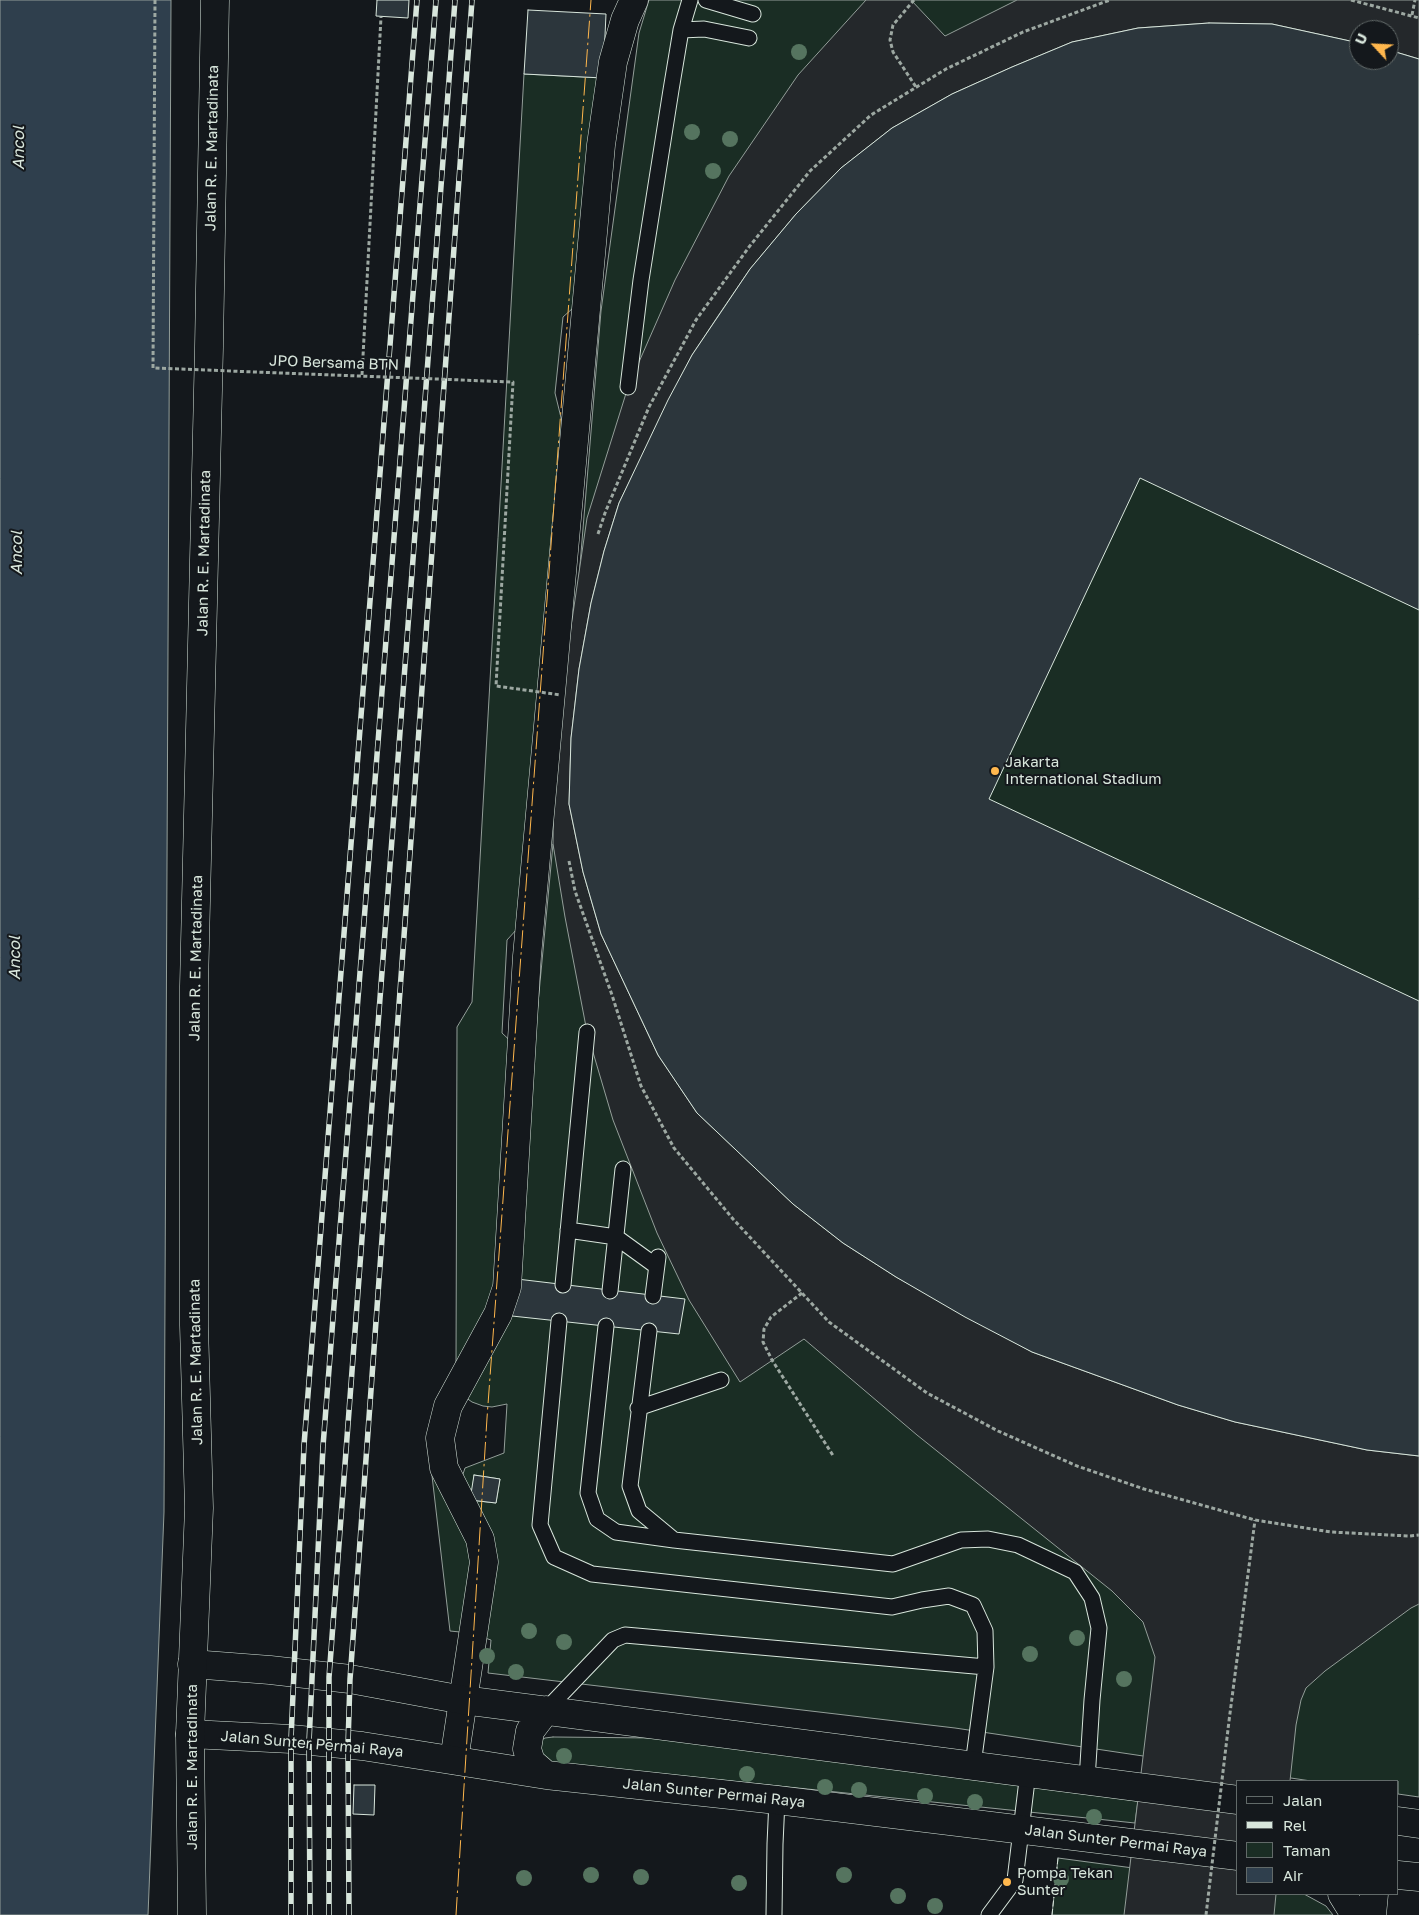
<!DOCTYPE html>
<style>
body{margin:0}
#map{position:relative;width:1419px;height:1915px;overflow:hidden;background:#14181c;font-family:"Golos Text",sans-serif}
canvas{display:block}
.legend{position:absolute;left:1236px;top:1780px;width:162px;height:115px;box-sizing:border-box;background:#14181c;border:1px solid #626a69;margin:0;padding:6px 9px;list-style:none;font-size:15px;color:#d8e6dc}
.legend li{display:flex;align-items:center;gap:10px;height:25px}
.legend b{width:25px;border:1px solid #626a69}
.north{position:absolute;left:1349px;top:20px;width:50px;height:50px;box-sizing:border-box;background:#14181c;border:1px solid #626a69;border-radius:50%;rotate:295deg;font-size:14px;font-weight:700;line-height:20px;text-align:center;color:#d8e6dc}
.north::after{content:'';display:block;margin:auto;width:18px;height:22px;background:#ffb74d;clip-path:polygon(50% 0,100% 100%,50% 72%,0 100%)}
</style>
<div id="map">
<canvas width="1419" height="1915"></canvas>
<ul class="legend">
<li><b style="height:6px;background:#14181c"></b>Jalan</li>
<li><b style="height:6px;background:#d8e6dc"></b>Rel</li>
<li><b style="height:14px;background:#1a2d24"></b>Taman</li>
<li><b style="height:14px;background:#2f3f4d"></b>Air</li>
</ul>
<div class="north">U</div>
</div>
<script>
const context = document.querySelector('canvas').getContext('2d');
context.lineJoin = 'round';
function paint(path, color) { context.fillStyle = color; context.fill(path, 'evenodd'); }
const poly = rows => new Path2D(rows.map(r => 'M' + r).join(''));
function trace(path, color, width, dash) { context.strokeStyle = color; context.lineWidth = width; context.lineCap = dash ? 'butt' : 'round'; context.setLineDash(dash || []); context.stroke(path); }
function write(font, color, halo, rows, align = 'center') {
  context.font = font + ' "Golos Text",sans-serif'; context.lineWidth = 4; context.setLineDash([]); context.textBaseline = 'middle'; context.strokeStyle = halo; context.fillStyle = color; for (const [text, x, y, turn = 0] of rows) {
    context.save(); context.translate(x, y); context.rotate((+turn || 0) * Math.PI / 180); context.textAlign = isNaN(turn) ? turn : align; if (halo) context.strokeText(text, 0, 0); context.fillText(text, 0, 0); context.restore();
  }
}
const green = poly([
 [649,0,1419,0,1419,1797,1398,1794,1398,1781,1311,1781,955,1728,488,1673,491,1640,482,1637,470,1500,496,1503,500,1479,474,1475,472,1494,462,1477,465,1468,504,1453,507,1404,492,1407,483,1406,472,1402,465,1397,510,1302,553,844,556,855,601,311,639,33,649,0],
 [1359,30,1389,30,1389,60,1359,60,1359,30],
 [524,74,603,78,573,308,563,317,555,393,564,430,527,918,507,940,502,1033,517,1047,503,1283,456,1366,457,1027,472,1002,524,74],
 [431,1467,476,1542,470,1633,450,1631,431,1467],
 [553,1737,654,1738,1138,1801,1135,1823,547,1762,539,1759,538,1742,545,1738,553,1737],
 [1058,1858,1238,1882,1238,1894,1304,1894,1326,1906,1333,1915,1052,1915,1058,1858]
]);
const parking = poly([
 [866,0,911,0,945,36,1017,0,1419,0,1419,59,1389,50,1389,30,1359,30,1359,43,1272,24,1209,23,1138,28,1072,42,1012,67,952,94,892,128,841,168,796,214,750,269,720,313,692,355,619,503,604,551,591,603,579,669,571,738,569,804,583,872,601,934,658,1055,697,1113,793,1204,843,1243,896,1277,1032,1352,1178,1405,1235,1422,1367,1450,1419,1456,1419,1604,1411,1608,1325,1671,1306,1688,1301,1700,1296,1725,1290,1781,1238,1781,1238,1894,1276,1894,1274,1915,1124,1915,1155,1657,1143,1622,1112,1591,917,1435,804,1339,740,1382,689,1300,657,1233,613,1120,587,1032,565,917,553,844,554,763,561,695,587,518,628,387,675,280,729,176,798,75,866,0]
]);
const water = poly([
 [0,0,171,0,164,1512,148,1915,0,1915,0,0]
]);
const building = poly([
 [377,0,409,0,408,18,376,16,377,0],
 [528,10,606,14,603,78,524,74,528,10],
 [1209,23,1272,24,1341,39,1359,43,1359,60,1389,60,1389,50,1419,59,1419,610,1140,478,989,799,1419,1001,1419,1456,1367,1450,1235,1422,1178,1405,1032,1352,965,1317,896,1277,843,1243,793,1204,697,1113,658,1055,601,934,583,872,569,804,571,738,579,669,591,603,604,551,619,503,668,400,692,355,750,269,796,214,841,168,892,128,952,94,1012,67,1072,42,1138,28,1209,23],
 [517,1279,685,1299,679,1334,512,1316,517,1279],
 [474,1475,500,1479,496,1503,470,1500,474,1475],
 [354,1785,375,1785,374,1815,353,1814,354,1785]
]);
const path = poly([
 [914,0,893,25,890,40,893,52,916,87],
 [1351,0,1419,18],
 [1412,15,1415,0],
 [362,375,381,17],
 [598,534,605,513,649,407,696,320,749,247,810,171,871,115,946,69,1023,32,1110,0],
 [569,861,575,891,612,995,641,1086,674,1148,733,1219,829,1322,927,1393,998,1431,1077,1466,1144,1489,1255,1520,1331,1532,1409,1536,1419,1535],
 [802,1293,771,1317,764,1329,763,1342,772,1360,834,1457],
 [1229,1721,1255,1520]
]);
const service = poly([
 [706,0,753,14],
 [681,30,704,29,749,38],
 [628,387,641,280,671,90,681,30,690,0],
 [568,1230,616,1237,656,1266],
 [563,1285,587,1032],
 [610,1291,623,1169],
 [653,1296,658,1257],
 [559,1321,540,1525,554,1557,592,1574,892,1607,922,1600,949,1596,973,1605,985,1631,986,1667,973,1765],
 [606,1326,588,1493,597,1519,616,1532,674,1540,893,1564,961,1540,988,1539,1018,1545,1075,1572,1092,1598,1099,1628,1092,1700,1087,1780],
 [649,1331,630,1486,639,1511,674,1540],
 [638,1408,721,1380],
 [546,1710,613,1640,625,1635,986,1667],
 [774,1915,775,1844,777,1800],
 [989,1915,1015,1880,1028,1772]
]);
const minor = poly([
 [454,1760,484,1562,480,1539,444,1468,440,1438,448,1406,498,1314,507,1287,527,956,601,145,613,62,625,20,634,0]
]);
const secondary = poly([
 [192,1664,270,1670,350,1679,463,1700,1238,1800],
 [546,1710,530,1731,527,1749,531,1762,546,1775],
 [190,1734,291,1739,362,1746,546,1775,777,1800,1238,1856],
 [1398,1821,1419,1824],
 [1398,1875,1419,1877],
 [1342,1894,1355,1915],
 [1372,1915,1374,1894]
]);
const trunk = poly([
 [192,1915,190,1734,199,1508,194,1325,194,986,209,347,215,0]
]);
const rail = poly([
 [291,1915,291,1739,304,1445,417,0],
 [310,1915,309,1742,323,1446,436,0],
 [329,1915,329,1677,455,0],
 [349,1915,348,1745,350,1679,472,0]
]);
const pathBridge = poly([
 [155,0,153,368,513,382,496,686,561,695],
 [1206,1915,1229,1721]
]);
const fence = poly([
 [1052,1915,1058,1858]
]);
const power = poly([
 [456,1915,487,1418,591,0]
]);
const trees = [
 [799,52],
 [692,132],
 [730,139],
 [713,171],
 [529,1631],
 [1077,1638],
 [564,1642],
 [1030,1654],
 [487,1656],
 [516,1672],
 [1124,1679],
 [564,1756],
 [747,1774],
 [825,1787],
 [859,1790],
 [925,1796],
 [975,1802],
 [1094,1817],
 [591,1875],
 [844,1875],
 [641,1877],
 [524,1878],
 [1061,1879],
 [739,1883],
 [898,1896],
 [935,1906]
];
const markers = [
 [995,771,5,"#ffb74d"],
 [1007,1882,5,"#ffb74d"]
];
const streetNames = [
 ["Jalan R. E. Martadinata",212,148,-89],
 ["JPO Bersama BTN",334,363,2],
 ["Jalan R. E. Martadinata",204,553,-89],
 ["Jalan R. E. Martadinata",196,958,-89],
 ["Jalan R. E. Martadinata",196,1362,-91],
 ["Jalan Sunter Permai Raya",312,1744,5],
 ["Jalan R. E. Martadinata",192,1767,-90],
 ["Jalan Sunter Permai Raya",714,1793,6],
 ["Jalan Sunter Permai Raya",1116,1841,7]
];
const poiNames = [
 ["Jakarta",1005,762],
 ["International Stadium",1005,779],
 ["Pompa Tekan",1017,1873],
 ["Sunter",1017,1890]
];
const waterNames = [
 ["Ancol",19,148,-90],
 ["Ancol",17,553,-90],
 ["Ancol",15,958,-90]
];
paint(green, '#1a2d24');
trace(green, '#939e99', 1);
paint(parking, '#24282b');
trace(parking, '#939e99', 1);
paint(water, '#2f3f4d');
trace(water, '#939e99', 1);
paint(building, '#2c363c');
trace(building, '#d8e6dc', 1);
trace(service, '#d8e6dc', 17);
trace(minor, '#d8e6dc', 29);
trace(secondary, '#d8e6dc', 29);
trace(trunk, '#d8e6dc', 29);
trace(path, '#9da8a2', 3, [4, 2.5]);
trace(service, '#14181c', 15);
trace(minor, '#14181c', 28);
trace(secondary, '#14181c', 28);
trace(trunk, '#14181c', 28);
trace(rail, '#d8e6dc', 5.5);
trace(rail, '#14181c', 4, [11]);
trace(pathBridge, '#9da8a2', 3, [4, 2.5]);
trace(fence, '#d8e6dc', 1, [6, 2.5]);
trace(power, '#ffb74d', 1, [18, 4, 2.5, 4]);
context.fillStyle = '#55745f';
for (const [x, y] of trees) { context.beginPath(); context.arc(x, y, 8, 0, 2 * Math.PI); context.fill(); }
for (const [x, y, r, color] of markers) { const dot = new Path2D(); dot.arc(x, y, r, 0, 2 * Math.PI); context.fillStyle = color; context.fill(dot); trace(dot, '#14181c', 2); }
write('15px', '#d8e6dc', '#14181c', streetNames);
write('15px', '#d8e6dc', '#14181c', poiNames, 'left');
write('italic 16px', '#d8e6dc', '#14181c', waterNames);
</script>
